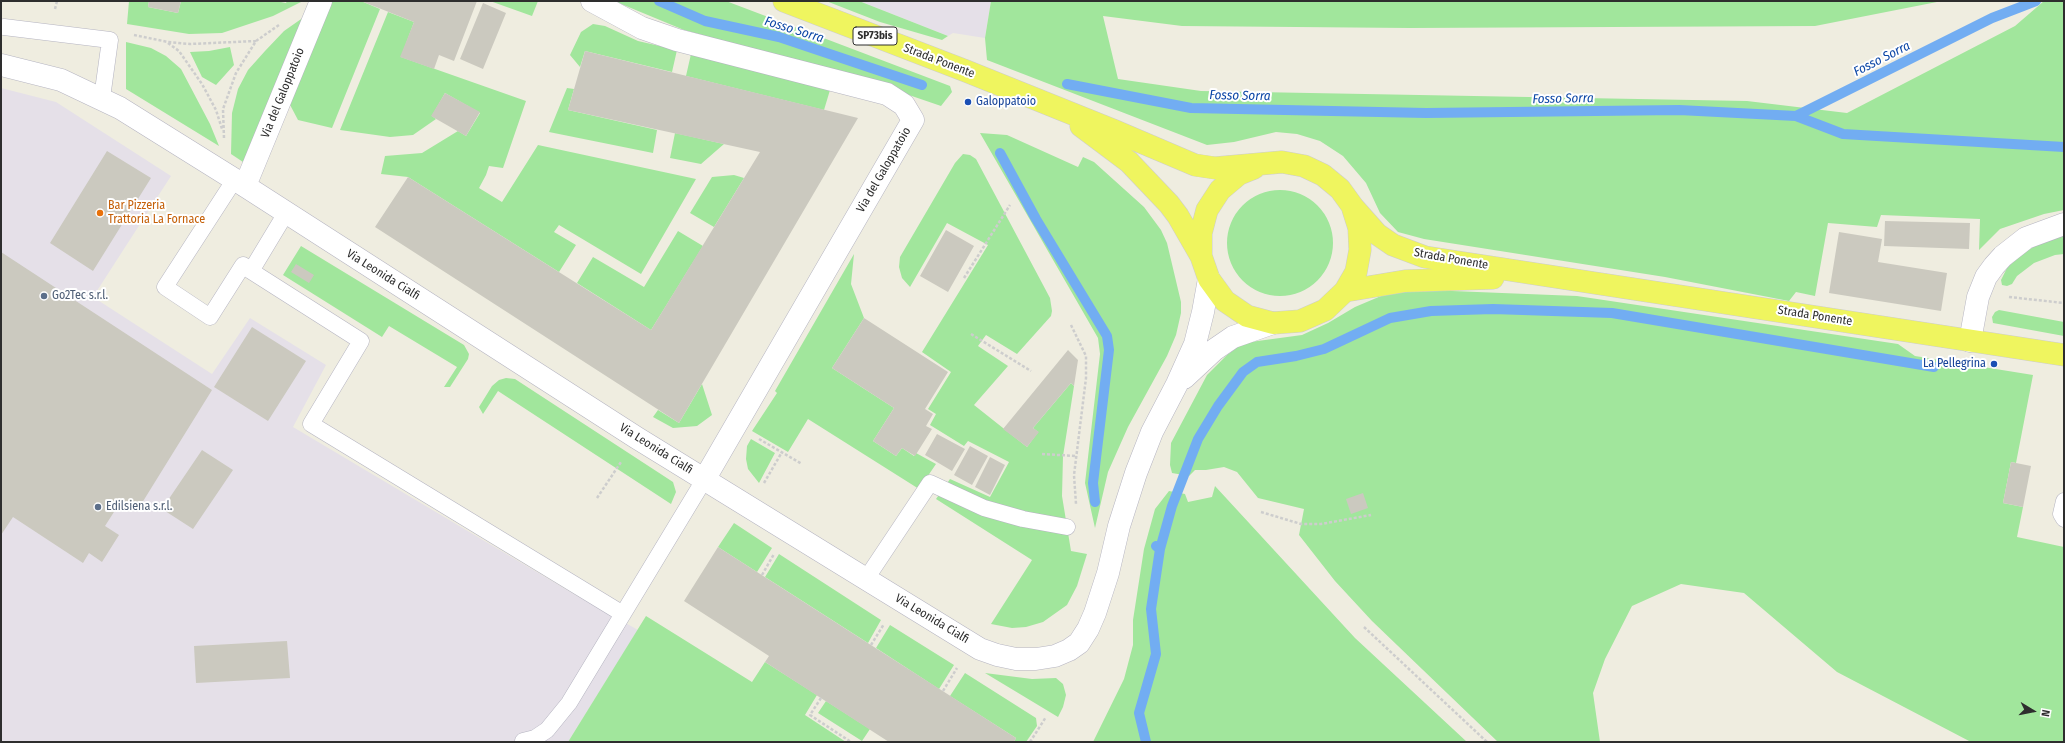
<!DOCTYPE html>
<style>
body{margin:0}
#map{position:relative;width:2065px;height:743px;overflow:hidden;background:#efede0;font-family:"Fira Sans Condensed",sans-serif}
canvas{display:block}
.frame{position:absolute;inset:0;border:2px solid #2e2e2e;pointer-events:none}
.north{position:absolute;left:2013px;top:691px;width:40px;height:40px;-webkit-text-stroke:3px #fff;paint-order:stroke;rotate:100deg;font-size:11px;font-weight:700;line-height:16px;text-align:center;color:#2e2e2e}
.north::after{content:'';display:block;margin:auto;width:14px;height:18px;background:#2e2e2e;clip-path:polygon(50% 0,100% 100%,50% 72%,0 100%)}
</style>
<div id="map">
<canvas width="2065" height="743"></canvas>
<div class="frame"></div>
<div class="north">N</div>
</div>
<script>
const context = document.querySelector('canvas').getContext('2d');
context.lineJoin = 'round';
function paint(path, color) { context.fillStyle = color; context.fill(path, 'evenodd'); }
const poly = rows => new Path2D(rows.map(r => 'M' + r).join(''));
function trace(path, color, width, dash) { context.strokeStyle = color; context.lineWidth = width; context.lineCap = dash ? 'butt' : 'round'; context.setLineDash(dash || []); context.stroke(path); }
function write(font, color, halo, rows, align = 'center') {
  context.font = font + ' "Fira Sans Condensed",sans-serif'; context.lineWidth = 4; context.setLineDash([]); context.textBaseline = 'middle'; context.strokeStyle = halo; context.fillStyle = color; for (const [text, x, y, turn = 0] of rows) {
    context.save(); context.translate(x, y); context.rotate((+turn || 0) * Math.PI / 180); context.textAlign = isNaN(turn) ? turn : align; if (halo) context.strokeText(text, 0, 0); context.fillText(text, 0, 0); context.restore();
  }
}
const industrial = poly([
 [859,1,991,1,985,38,953,33,948,36],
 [1,88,56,102,171,176,93,297,212,374,250,318,326,365,293,427,572,593,638,630,568,742,1,742]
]);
const green = poly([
 [129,1,149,1,148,7,178,13,181,1,276,1,286,3,287,1,303,1,273,16,222,33,189,34,127,24],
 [329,1,361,1,380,9,332,128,298,120,288,101],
 [490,1,538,1,532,16],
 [614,1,726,1,950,86,952,92,941,106,871,82,684,30],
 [826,1,859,1,948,36,942,40,880,22],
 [991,1,1942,1,1815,26,1410,28,1182,26,1103,16,1118,79,1201,91,1747,101,1847,113,2015,26,2044,1,2064,1,2064,210,2044,214,2000,229,1979,250,1980,219,1881,215,1877,227,1828,223,1815,296,1796,292,1789,301,1665,277,1424,239,1398,232,1380,213,1366,183,1343,156,1320,141,1297,134,1276,132,1234,142,1207,145,987,60,985,38],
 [388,12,414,22,401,57,526,101,503,168,489,166,486,175,479,188,502,202,538,145,696,179,641,274,559,225,554,232,576,245,559,272,408,177,381,174,385,156,422,153,458,131,466,136,480,113,445,93,432,116,436,119,413,135,390,137,340,130],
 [304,17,243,162,231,154,232,113,238,89,248,70,265,51,284,31],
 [593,24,605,26,638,41,677,50,672,72,585,51,580,67,570,55,581,32],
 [126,42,151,48,166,56,181,69,210,124,219,146,126,89],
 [230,47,234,65,216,85,202,77,190,52,209,51],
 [691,54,830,90,824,110,686,76],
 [567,88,574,89,568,110,657,130,653,153,549,132],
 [675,133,724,144,701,164,670,158],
 [980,133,1007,135,1078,167,1083,157,1094,162,1144,207,1161,230,1167,243,1181,302,1181,313,1176,335,1167,356,1128,427,1108,472,1095,528,1085,483,1100,354,1098,338],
 [963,154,970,155,976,159,1050,298,1052,311,1051,316,1017,354,986,335,978,346,1008,366,974,405,1027,447,1038,432,1033,428,1071,383,1074,386,1063,456,1062,496,1071,551,1087,554,1077,586,1067,605,1043,622,1026,627,1012,628,991,624,1032,560,936,499,950,479,990,497,1009,462,968,441,964,446,930,425,936,414,928,409,951,372,922,352,988,245,947,223,910,287,902,278,899,267,900,257,955,163],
 [734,175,744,178,714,227,690,213,712,177],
 '1227 243a53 53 0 1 1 106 0a53 53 0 1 1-106 0Z',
 [678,231,703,246,651,330,577,283,593,257,644,287],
 [2064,235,2064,254,2055,255,2034,263,2017,276,2012,284,2007,286,2002,285,2001,280,2007,268,2023,253,2042,242],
 [301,246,464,345,469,354,468,359,450,387,444,387,457,367,389,326,382,337,283,275],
 [854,254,851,284,864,318,832,368,894,408,873,441,896,456,902,448,914,456,916,453,936,464,919,489,808,419,788,452,752,431,777,393,775,391],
 [1427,290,1577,296,1898,344,1915,356,2033,375,2016,463,2011,462,2003,503,2023,507,2017,537,2064,547,2064,742,1971,742,1837,672,1744,593,1681,584,1632,606,1605,659,1593,693,1600,742,1498,742,1372,621,1335,581,1299,535,1304,509,1258,498,1237,472,1224,467,1206,470,1195,470,1189,476,1172,473,1170,465,1171,443,1207,375,1227,355,1243,343,1302,335,1328,323,1355,307,1381,296,1407,291],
 [1999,310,2064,322,2064,336,1993,323,1992,317,1995,312],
 [506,378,515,379,673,482,676,492,671,504,498,391,483,414,479,407,492,386,499,380],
 [702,384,712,415,697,426,673,428,653,417,658,410,679,423],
 [751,439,775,453,759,483,748,469,746,459,747,446],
 [1215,486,1355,638,1467,742,1093,742,1124,679,1133,645,1133,620,1144,549,1155,509,1169,491,1185,494,1188,502,1212,497],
 [734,523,772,548,757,572,718,547],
 [779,554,881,620,868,643,765,577],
 [646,616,752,682,765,662,817,695,805,715,846,742,568,742],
 [890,625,954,665,939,689,876,648],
 [965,673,1036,718,1037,726,1026,742,1014,742,1016,738,950,696],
 [985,673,1032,679,1056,678,1063,684,1066,695,1063,707,1058,717],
 [826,701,870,729,862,741,818,713]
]);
const stream = poly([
 [659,1,705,21,779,37,922,85],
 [1067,84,1191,108,1426,113,1679,110,1796,116,1992,18,2036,1],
 [1796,116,1843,134,2064,147],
 [1000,153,1036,219,1107,336,1109,350,1093,483,1095,502],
 [1160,549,1172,506,1198,439,1218,406,1243,372,1257,362,1296,356,1324,349,1390,318,1431,311,1493,309,1612,313,1934,367],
 [1146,742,1139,713,1156,654,1151,609,1160,549,1156,546]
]);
const building = poly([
 [149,1,181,1,178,13,148,7],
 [361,1,477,1,454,61,439,55,434,69,400,57,414,22],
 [483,3,506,13,483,69,460,59],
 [585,51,858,118,679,423,375,227,408,177,651,330,760,152,568,110],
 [445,93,480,112,466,136,431,116],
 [107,151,151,178,93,271,50,243],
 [1885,221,1970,223,1969,249,1884,246],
 [946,230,974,246,948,292,920,276],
 [1839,232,1882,239,1878,262,1947,273,1941,311,1829,293],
 [1,252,212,390,137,511,121,501,105,526,119,535,102,562,89,553,83,563,13,517,1,535],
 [296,264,314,275,309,283,291,272],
 [864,318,948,372,925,409,933,414,926,426,932,429,915,456,902,448,896,456,873,441,894,408,832,368],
 [252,327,306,361,268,421,214,387],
 [1068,350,1078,360,1074,386,1071,383,1033,428,1039,432,1027,447,1003,429],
 [937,434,965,449,952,471,925,455],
 [970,446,988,456,972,485,954,475],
 [202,450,233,470,193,529,162,509],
 [990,457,1005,465,990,495,975,487],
 [2011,462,2031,466,2023,507,2003,503],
 [1363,493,1368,508,1351,514,1346,499],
 [718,547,1016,738,1014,742,889,742,765,662,769,656,684,601],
 [287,641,290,678,196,683,194,646]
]);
const path = poly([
 [55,9,57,1],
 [134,35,168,42,190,44,256,41],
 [168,43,179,51,202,84,216,110,222,129],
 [224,138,223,109,236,73,256,41,279,25],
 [964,278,1010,205],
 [2009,297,2064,303],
 [1071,325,1086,356,1086,378,1074,475,1076,504],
 [971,334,1031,371],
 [759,439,802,464],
 [1042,454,1076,456],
 [764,483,782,452],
 [597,498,621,462],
 [1261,512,1301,524,1321,524,1371,515],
 [762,575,774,554],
 [1364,627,1487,742],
 [871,645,884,624],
 [943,691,957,668],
 [821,698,810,715,851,742],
 [1030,742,1046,717]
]);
const service = poly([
 [4,27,110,40,102,98],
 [235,179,165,287,210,317,243,265,251,271,286,213],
 [251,271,361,341,311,424,623,614],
 [2064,501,2061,514,2064,519],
 [866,579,930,483,984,508,1023,519,1067,527],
 [523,741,535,738,547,730,569,703,704,480]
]);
const minor = poly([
 [592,1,642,28,677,40,887,94,904,105,913,120,704,480],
 [1,65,61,80,120,108,245,186,637,438,866,579,980,649,997,655,1016,659,1036,659,1055,656,1069,650,1079,643,1088,629,1095,613,1108,573,1119,526,1136,473,1152,432,1177,384,1195,344,1203,312,1209,279],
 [245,186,321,1],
 [1184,378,1214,350,1233,337,1273,323]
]);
const tertiary = poly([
 [1970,341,1978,297,1986,277,1994,266,2003,256,2026,238,2064,224]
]);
const primary = poly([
 [784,1,966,71,1115,131,1195,165,1215,168,1282,162,1304,166,1323,175,1340,189,1353,207,1377,234,1393,245,1425,257,2064,355],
 [1081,126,1129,162,1169,204,1178,216,1201,256,1209,279,1225,301,1247,316,1273,323,1300,321,1325,310,1345,291,1356,272,1360,250,1359,228,1353,209],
 [1201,256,1201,233,1207,210,1220,190,1239,174,1254,168],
 [1345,291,1405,281,1493,278]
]);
const markers = [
 [968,102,4,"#1a4fb4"],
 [100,213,4,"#e8710a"],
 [44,296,4,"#5c6f8a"],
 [1994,364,4,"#1a4fb4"],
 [98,507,4,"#5c6f8a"]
];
const shields = [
 [875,36,44]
];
const shieldNames = [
 ["SP73bis",875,36]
];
const streetNames = [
 ["Strada Ponente",939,61,21],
 ["Via del Galoppatoio",283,93,-68],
 ["Via del Galoppatoio",884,170,-60],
 ["Strada Ponente",1451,259,10],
 ["Via Leonida Cialfi",383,275,32],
 ["Strada Ponente",1815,316,9],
 ["Via Leonida Cialfi",656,449,32],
 ["Via Leonida Cialfi",932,619,31]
];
const transitNames = [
 ["Galoppatoio",976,102],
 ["La Pellegrina",1986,364,"right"]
];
const foodNames = [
 ["Bar Pizzeria",108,206],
 ["Trattoria La Fornace",108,220]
];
const serviceNames = [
 ["Go2Tec s.r.l.",52,296],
 ["Edilsiena s.r.l.",106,507]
];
const waterNames = [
 ["Fosso Sorra",794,30,17],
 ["Fosso Sorra",1882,59,-27],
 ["Fosso Sorra",1240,96,1],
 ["Fosso Sorra",1563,99,-1]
];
paint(industrial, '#e5e0e8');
paint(green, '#a1e69c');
trace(stream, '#72adf2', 10);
paint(building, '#cbc9bf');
trace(service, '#b5b4c1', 17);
trace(minor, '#b5b4c1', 23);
trace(tertiary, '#b5b4c1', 23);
trace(primary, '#cdcdcd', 23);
trace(path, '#cdcdcd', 2.5, [3, 2]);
trace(service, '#fff', 16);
trace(minor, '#fff', 22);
trace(tertiary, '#fff', 22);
trace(primary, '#eff55f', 22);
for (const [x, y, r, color] of markers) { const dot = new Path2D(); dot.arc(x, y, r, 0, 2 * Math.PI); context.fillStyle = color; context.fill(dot); trace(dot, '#fff', 1.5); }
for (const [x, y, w] of shields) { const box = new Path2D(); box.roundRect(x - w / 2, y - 9, w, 18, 3); context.fillStyle = '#fff'; context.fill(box); trace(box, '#2e2e2e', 1); }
write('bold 11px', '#2e2e2e', null, shieldNames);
write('12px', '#2e2e2e', '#fff', streetNames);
write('12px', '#164399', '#fff', transitNames, 'left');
write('12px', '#c56008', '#fff', foodNames, 'left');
write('12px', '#4e5e75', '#fff', serviceNames, 'left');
write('italic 13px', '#0a45a5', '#fff', waterNames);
</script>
